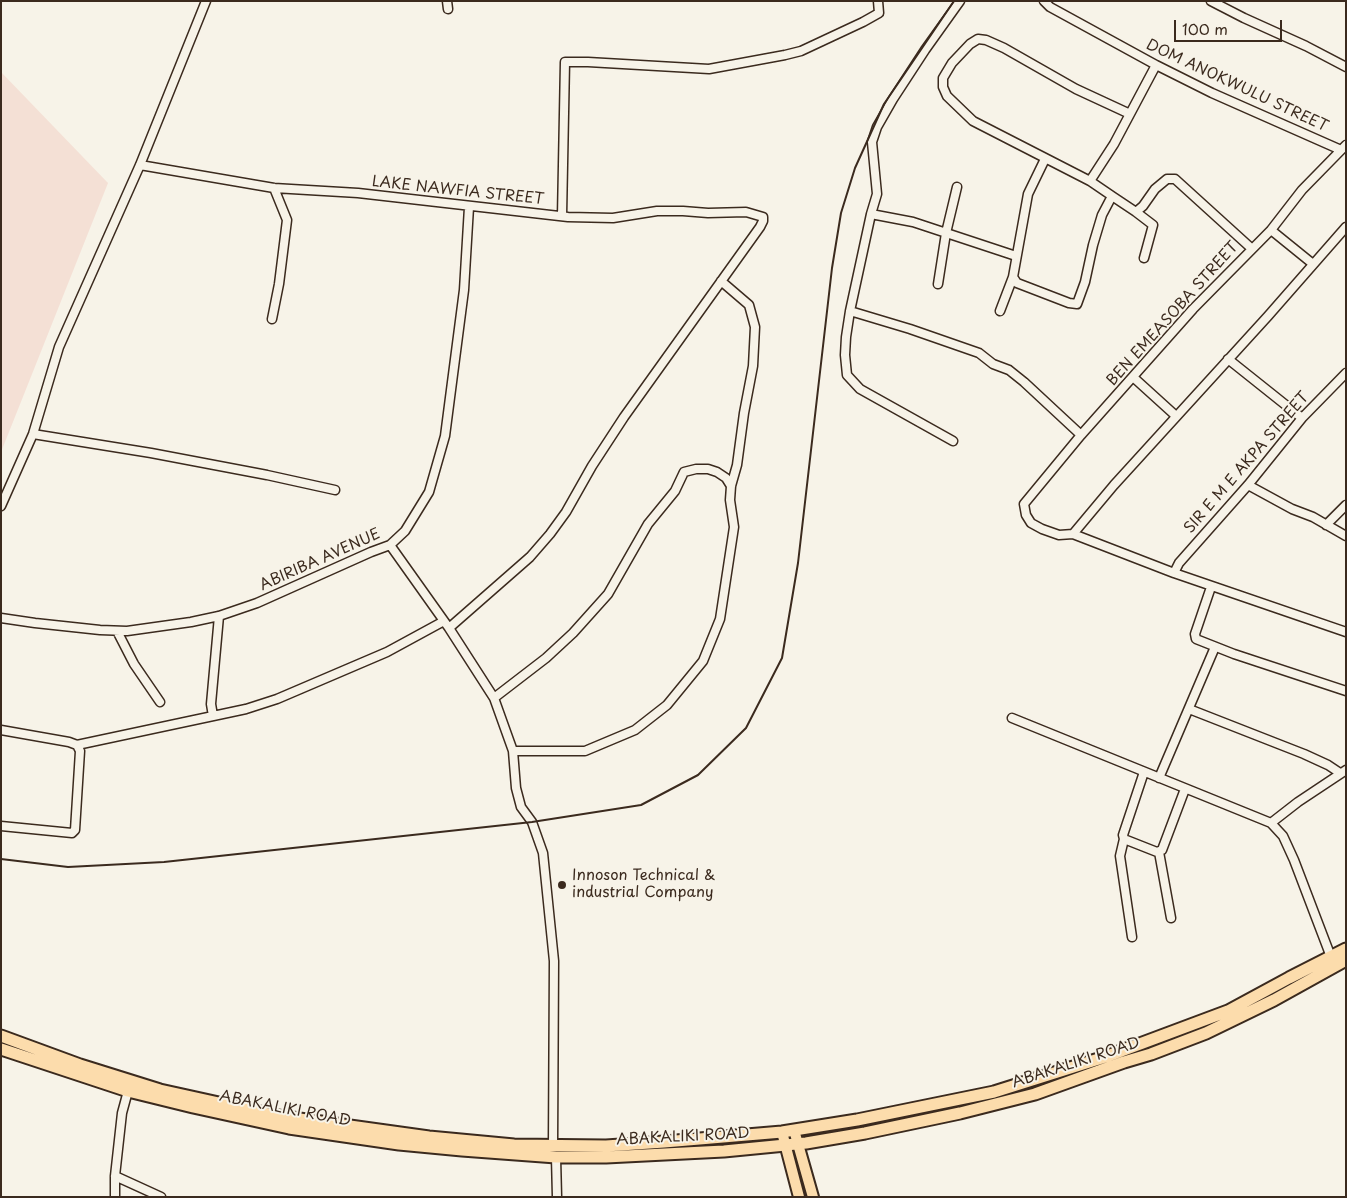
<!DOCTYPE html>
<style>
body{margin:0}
#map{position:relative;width:1347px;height:1198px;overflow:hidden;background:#f7f3e8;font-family:"Playpen Sans",sans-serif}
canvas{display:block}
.frame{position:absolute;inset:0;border:2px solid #3b2a1e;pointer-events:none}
.scale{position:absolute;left:1174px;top:20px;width:108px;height:22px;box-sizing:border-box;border:2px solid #3b2a1e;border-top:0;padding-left:6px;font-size:15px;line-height:18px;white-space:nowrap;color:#3b2a1e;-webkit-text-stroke:4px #f7f3e8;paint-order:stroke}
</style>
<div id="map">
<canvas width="1347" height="1198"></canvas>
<div class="frame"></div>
<div class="scale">100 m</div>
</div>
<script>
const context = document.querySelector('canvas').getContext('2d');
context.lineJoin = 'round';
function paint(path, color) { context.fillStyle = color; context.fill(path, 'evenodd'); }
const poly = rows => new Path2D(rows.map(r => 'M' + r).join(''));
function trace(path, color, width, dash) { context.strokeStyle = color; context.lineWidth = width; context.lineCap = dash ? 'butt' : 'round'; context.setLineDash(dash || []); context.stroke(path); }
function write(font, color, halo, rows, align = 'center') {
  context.font = font + ' "Playpen Sans",sans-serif'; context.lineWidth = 4; context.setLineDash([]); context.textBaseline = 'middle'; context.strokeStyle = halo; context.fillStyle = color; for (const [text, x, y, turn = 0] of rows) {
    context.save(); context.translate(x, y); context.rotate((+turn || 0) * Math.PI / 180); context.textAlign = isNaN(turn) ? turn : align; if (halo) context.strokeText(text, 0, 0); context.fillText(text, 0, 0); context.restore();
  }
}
const built = poly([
 [1,72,108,183,1,452]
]);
const minor = poly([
 [447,1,448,9],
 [1044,1,1050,7,1156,65,1212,93,1341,150],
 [1211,1,1244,18,1306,46,1346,67],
 [1346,145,1302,190,1271,230,1193,309,1081,435,1024,504,1026,515,1031,523,1042,529,1059,535,1073,534,1174,573,1346,632],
 [140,165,274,188,358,193,568,217,613,218,657,211,683,211,708,213,746,212,763,217,763,221,760,227,624,417,592,466,566,512,550,534,530,557,449,628],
 [1090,181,1114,144,1156,65],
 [1112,196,1090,181,973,121,947,96,943,87,943,78,952,63,970,44,978,39,986,40,1004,48,1076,89,1130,114],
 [1136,212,1153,225,1144,258],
 [871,214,913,222,1016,256],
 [562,216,565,62,588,62,709,69,785,55,801,51,863,22,879,13,878,1],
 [1271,230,1313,264],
 [1013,277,1017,283,1069,303,1077,304,1085,282,1093,245,1102,215,1112,196,1136,212,1143,206,1155,189,1167,179,1175,179,1251,248],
 [938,284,946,233,957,187],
 [850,311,910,329,979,353,993,364,1009,370,1024,382,1081,435],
 [1000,311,1013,277,1028,194,1045,159],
 [272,319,279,284,287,220,274,188],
 [1228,359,1302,418],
 [1133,377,1176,416],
 [33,434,151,453,267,475,335,490],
 [953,441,860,389,847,375,845,355,846,337,850,311,871,214,877,194,872,142,877,127,893,99,925,50,960,1],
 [1248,485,1292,509,1313,517,1346,536],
 [1,506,33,434,59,347,140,165,206,1],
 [1326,525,1346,505],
 [1073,534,1114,485,1268,316,1346,227],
 [390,545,449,628,494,698,513,751,516,788,521,807,532,822,543,853,554,961,553,1146],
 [1174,573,1179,563,1248,485,1302,418,1346,373],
 [1211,587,1195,634,1196,639,1234,654,1346,691],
 [1,618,35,623,100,630,127,631,191,622,219,616,257,603,371,552,390,545,405,531,429,492,445,436,464,290,469,207],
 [117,631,134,664,160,702],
 [494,698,546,658,573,633,608,594,648,524,675,491,684,472,696,469,708,469,717,472,726,478,731,486],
 [1189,709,1304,754,1328,765,1340,773],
 [213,716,211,704,219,616],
 [1012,718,1271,823,1283,836,1294,860,1331,957],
 [1,730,69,742,77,745,80,751,75,830,72,833,1,826],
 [77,745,246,709,277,699,387,652,444,621],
 [513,751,585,751,635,730,667,705,703,661,720,619,734,527,730,500,731,486,737,465,744,413,753,366,755,327,749,305,721,281],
 [1144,772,1123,835,1124,839,1157,852,1162,850,1185,789],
 [1159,778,1215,647],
 [1271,823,1298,802,1346,770],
 [1124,839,1120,856,1132,937],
 [1159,852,1171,918],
 [556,1157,557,1197],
 [115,1176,161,1197],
 [115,1197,115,1176,122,1113,128,1091]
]);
const major = poly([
 [794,1130,813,1197],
 [782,1132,799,1197]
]);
const highway = poly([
 [1,1036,80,1065,160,1090,278,1116,429,1137,514,1145,606,1146,664,1142,782,1132,857,1120,994,1092,1105,1057,1228,1011,1289,978,1346,949],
 [1,1049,128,1091,193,1107,289,1128,399,1144,462,1150,556,1157,606,1157,724,1151,806,1143,865,1133,960,1113,1035,1094,1124,1062,1151,1054,1206,1033,1274,1000,1346,960]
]);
const rail = poly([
 [1,859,68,867,164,862,532,822,641,805,698,775,746,728,782,658,798,563,832,268,841,213,855,168,884,104,954,1]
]);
const markers = [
 [562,885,5,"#3b2a1e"]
];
const streetNames = [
 ["DOM ANOKWULU STREET",1237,86,25],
 ["LAKE NAWFIA STREET",458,191,6],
 ["BEN EMEASOBA STREET",1173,314,-48],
 ["SIR E M E AKPA STREET",1247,463,-49],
 ["ABIRIBA AVENUE",320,560,-24],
 ["ABAKALIKI ROAD",1076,1063,-18],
 ["ABAKALIKI ROAD",285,1109,11],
 ["ABAKALIKI ROAD",683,1137,-3]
];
const poiNames = [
 ["Innoson Technical &",572,876],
 ["industrial Company",572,893]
];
paint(built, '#f4e0d5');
trace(minor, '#3b2a1e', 11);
trace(major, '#3b2a1e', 14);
trace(highway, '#3b2a1e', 15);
trace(minor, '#f7f3e8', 8);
trace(major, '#fcdcac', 10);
trace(highway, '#fcdcac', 11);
trace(rail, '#3b2a1e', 2);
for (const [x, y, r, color] of markers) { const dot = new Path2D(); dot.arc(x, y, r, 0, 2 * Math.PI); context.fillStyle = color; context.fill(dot); trace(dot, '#f7f3e8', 2); }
write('15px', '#3b2a1e', '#f7f3e8', streetNames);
write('15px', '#3b2a1e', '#f7f3e8', poiNames, 'left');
</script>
